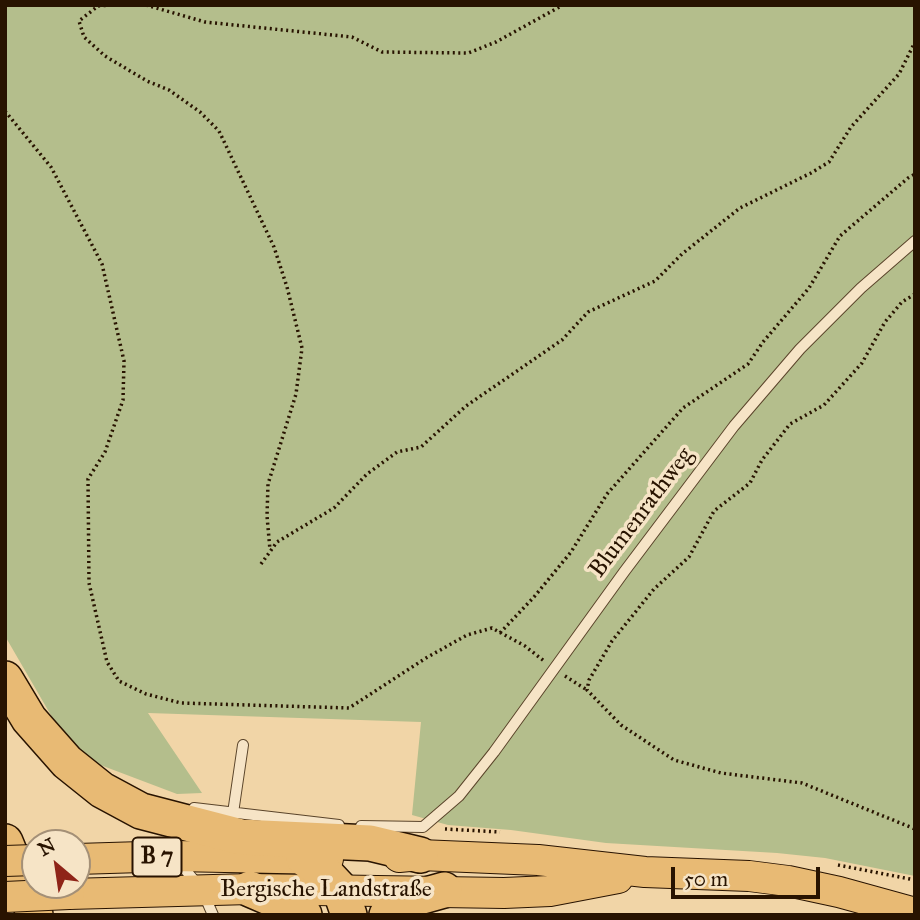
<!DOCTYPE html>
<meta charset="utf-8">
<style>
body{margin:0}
#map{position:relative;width:920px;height:920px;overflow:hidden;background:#f1d5a7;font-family:"IM FELL Great Primer",serif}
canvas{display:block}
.frame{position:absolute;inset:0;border:7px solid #281300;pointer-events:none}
.north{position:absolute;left:21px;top:829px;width:70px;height:70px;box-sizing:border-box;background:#f6e4c6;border:2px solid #a49077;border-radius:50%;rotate:331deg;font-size:19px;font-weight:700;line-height:28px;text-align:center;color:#281300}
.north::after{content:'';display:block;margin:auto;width:24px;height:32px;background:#8f2418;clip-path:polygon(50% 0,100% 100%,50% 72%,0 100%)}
.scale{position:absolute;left:671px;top:867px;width:149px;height:32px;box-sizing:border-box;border:4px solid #281300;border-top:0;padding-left:9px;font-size:21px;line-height:24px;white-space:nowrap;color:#281300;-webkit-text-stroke:5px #f6e4c6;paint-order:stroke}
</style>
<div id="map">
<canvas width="920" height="920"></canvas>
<div class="frame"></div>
<div class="north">N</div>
<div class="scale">50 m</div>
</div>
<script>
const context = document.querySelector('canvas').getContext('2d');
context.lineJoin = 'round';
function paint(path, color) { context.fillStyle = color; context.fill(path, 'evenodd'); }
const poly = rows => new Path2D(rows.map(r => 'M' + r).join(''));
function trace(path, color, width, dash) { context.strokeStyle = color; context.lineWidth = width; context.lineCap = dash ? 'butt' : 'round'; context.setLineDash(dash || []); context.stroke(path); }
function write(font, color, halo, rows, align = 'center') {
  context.font = font + ' "IM FELL Great Primer",serif'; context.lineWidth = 7; context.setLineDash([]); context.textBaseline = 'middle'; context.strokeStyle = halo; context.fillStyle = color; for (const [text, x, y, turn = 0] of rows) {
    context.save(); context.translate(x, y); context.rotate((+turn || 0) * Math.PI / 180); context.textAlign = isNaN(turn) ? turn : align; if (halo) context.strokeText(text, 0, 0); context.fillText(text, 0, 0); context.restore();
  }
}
const green = poly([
 [5,5,915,5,915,876,825,858,777,853,606,843,511,830,448,825,412,815,421,722,148,713,202,793,177,794,74,755,5,636]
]);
const path = poly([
 [111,5,98,6,79,21,84,37,105,56,147,81,169,90,200,112,219,131,274,247,287,287,302,348,296,394,268,484,267,516,270,550],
 [146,5,205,22,352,37,382,52,468,53,496,42,563,5],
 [5,111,51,167,102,264,124,361,123,400,105,452,88,479,89,583,107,662,119,681,146,694,181,703,349,708,426,658,467,635,492,628,525,646,544,661],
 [915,294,902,302,885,322,862,363,824,405,790,424,762,460,750,483,714,511,689,557,654,589,612,641,589,680,587,690,621,725,674,760,721,773,802,783,915,829],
 [261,564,277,542,334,508,367,474,397,452,421,447,466,406,562,340,588,312,655,281,682,254,740,208,811,173,829,162,851,127,899,74,915,42],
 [500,633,534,597,571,552,607,494,683,408,748,364,763,342,809,288,840,236,908,178,915,174],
 [565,676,587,690],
 [445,829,500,832],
 [41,836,68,836],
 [838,865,915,880]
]);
const service = poly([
 [194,808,339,825],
 [233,813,243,745],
 [361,826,423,827,459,796,494,752,624,572,734,426,800,349,861,288,915,241],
 [179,862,202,890,213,915]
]);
const primary = poly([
 [399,857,420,855,538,860,645,872,749,876,788,881,839,892,915,913],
 [77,859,174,856,328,859],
 [69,894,250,889,504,893,550,891,618,878]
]);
const motorway = poly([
 [5,679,29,719,67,762,102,790,141,811,241,837,370,843,420,855],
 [5,842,35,915],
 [304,858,325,873,340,889,349,915],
 [250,889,294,908,304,915],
 [387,915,412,899,444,890]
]);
const primaryBridge = poly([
 [5,861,35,860],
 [5,897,69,894]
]);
const shields = [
 [157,857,49]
];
const shieldNames = [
 ["B 7",157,857]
];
const streetNames = [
 ["Blumenrathweg",642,513,-53],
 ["Bergische Landstraße",326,890]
];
paint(green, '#b4be8c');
trace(service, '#5a442a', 12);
trace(primary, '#281300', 32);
trace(motorway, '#281300', 38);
trace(path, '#281300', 3.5, [2, 3.5]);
trace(service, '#f6e4c6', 10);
trace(primary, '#e8ba74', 30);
trace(motorway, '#e8ba74', 35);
trace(primaryBridge, '#281300', 32, []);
trace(primaryBridge, '#e8ba74', 30);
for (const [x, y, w] of shields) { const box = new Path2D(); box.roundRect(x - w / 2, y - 19.5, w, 39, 5); context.fillStyle = '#f6e4c6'; context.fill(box); trace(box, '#281300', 2); }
write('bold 23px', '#281300', null, shieldNames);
write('24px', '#281300', '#f6e4c6', streetNames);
</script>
